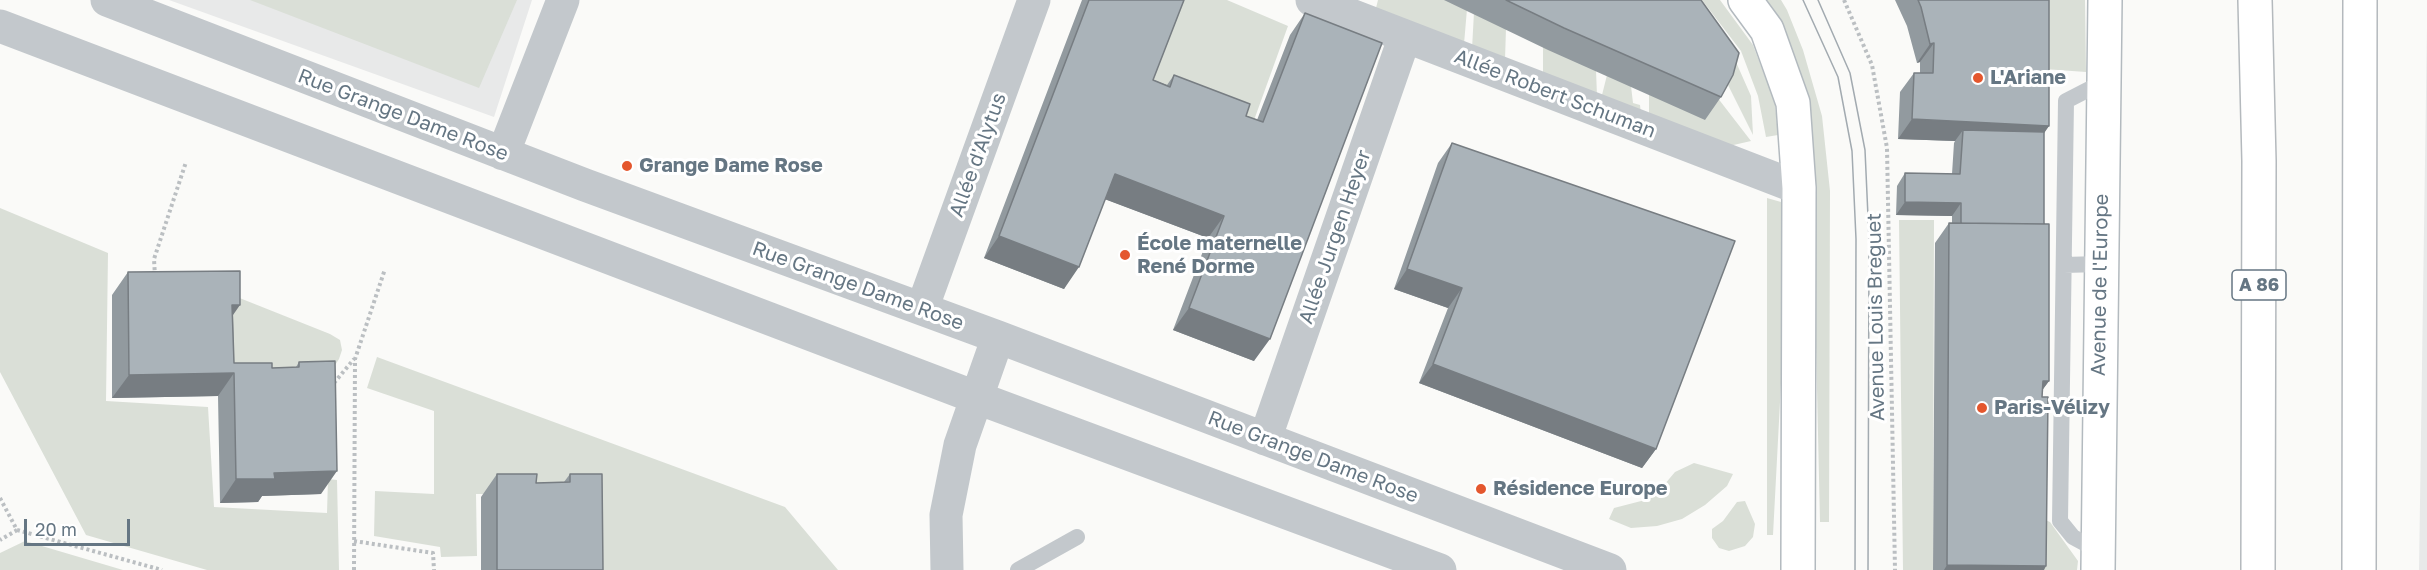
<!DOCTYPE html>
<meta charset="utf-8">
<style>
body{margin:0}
#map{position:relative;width:2427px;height:570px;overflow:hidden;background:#fafaf8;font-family:"Golos Text",sans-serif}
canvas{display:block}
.scale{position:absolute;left:24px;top:519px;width:106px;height:27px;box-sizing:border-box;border:3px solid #657683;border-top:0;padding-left:8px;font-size:18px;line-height:21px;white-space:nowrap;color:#657683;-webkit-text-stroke:4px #fff;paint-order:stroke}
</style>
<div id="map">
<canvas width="2427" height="570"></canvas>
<div class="scale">20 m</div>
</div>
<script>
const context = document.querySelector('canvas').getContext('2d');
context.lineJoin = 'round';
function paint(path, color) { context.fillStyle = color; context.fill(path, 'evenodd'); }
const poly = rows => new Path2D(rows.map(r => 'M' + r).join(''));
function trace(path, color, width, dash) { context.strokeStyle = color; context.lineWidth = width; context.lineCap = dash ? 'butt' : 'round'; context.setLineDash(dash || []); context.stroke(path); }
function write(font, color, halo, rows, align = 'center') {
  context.font = font + ' "Golos Text",sans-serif'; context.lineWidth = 6; context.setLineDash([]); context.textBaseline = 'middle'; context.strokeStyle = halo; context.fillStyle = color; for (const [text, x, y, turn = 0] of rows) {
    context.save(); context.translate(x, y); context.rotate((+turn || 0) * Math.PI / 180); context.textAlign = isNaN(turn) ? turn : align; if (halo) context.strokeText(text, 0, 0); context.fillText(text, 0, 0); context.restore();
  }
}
const built = poly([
 [169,0,532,0,494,117],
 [2427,26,2427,570,2419,570]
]);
const green = poly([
 [250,0,517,0,479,88],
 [1179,0,1227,0,1288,26,1253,123,1152,82],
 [1378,0,1447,0,1467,9,1464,44,1375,12],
 [1702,0,1720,0,1753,45,1775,103,1778,135,1766,137,1758,96,1741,51],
 [1759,0,1781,0,1787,10,1803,50,1822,116,1830,191,1829,522,1820,522,1816,345,1802,180],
 [2042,0,2085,0,2086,72,2044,69],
 [1474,12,1506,28,1505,60,1472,49],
 [1728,44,1751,96,1753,135,1723,75],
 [1543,47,1596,70,1597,96,1543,77],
 [1607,75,1631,86,1633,103,1640,105,1641,114,1602,95],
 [1649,94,1717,97,1751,141,1716,149,1649,118],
 [1767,198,1781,202,1781,383,1773,535,1767,535],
 [0,208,108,253,106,401,208,407,214,507,327,513,328,479,337,480,339,570,207,570,86,535,0,372],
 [1899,220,1934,220,1933,570,1903,570],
 [227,293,330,334,340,340,342,350,339,359,324,382,228,382],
 [377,357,785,507,838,570,592,570,588,494,476,494,477,556,441,557,440,547,374,536,375,491,434,494,434,411,367,388],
 [1694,463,1733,474,1727,486,1705,505,1682,519,1657,526,1631,528,1609,519,1614,508,1645,500,1664,485,1675,472],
 [1745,501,1755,524,1753,537,1745,546,1729,551,1719,548,1712,538,1712,529,1723,521,1737,502],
 [2034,515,2050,522,2078,561,2077,570,2033,570],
 [25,541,123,570,0,570,0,553]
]);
const path = poly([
 [1844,0,1872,65,1887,148,1895,570],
 [155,276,154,259,186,162],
 [334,383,354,359],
 [0,498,17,530,0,540],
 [17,530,162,570],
 [354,541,433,553,434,570],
 [354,570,355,359,385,269]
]);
const service = poly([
 [2064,265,2100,264],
 [2099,551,2073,537,2060,521,2066,101,2103,82],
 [1018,570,1077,537]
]);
const minor = poly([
 [107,0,585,185,998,337,1610,570],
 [1312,0,1799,188],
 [0,26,975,397,1440,570],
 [503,154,563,0],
 [922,309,1034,0],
 [1265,439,1405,36],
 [947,570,946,515,960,445,998,337]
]);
const secondary = poly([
 [1745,0,1767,30,1793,103,1799,188,1798,570],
 [2098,570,2105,0]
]);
const motorway = poly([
 [2255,0,2259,161,2258,570],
 [2359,570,2360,0]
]);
const tram = poly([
 [1803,0,1838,77,1852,151,1856,239,1855,570],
 [1818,0,1850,73,1865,150,1869,239,1868,570]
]);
const wall = poly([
 [1082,0,1184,0,1153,80,1167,85,1174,75,1246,116,1257,120,1290,35,1305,13,1254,361,1173,330,1208,238,1105,199,1064,289,984,258],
 [1444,0,1701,0,1721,97,1705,120,1548,50],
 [1895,0,2049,0,2049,126,2044,132,2044,224,2049,381,2043,389,2042,397,2044,570,1933,570,1935,243,1949,223,1952,223,1952,216,1896,215,1897,186,1905,173,1952,174,1954,143,1955,141,1898,139,1900,92,1914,73,1920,73,1920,62,1917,63,1907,26],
 [1452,143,1656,449,1642,468,1419,383,1448,308,1394,289,1438,163],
 [128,272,233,315,234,363,272,368,296,367,299,362,321,494,262,496,258,502,220,503,218,396,112,398,112,295],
 [497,474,536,483,564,482,570,474,603,570,481,570,481,497]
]);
const shadedWall = poly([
 [1934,43,1920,62,1917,63,1930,44],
 [1912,119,2049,126,2036,145,1963,130,1955,141,1898,139],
 [1115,174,1224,216,1208,238,1099,197],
 [1905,202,1961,203,1952,216,1896,215],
 [999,236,1079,267,1064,289,984,258],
 [1407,269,1462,288,1448,308,1394,289],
 [232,305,240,305,224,328],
 [1189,308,1270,339,1254,361,1173,330],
 [1433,364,1656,449,1642,468,1419,383],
 [234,373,218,396,112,398,129,375],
 [2043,381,2049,381,2035,400],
 [337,471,321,494,262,496,258,502,220,503,236,479,274,473],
 [1947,565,2046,566,2044,570,1944,570]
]);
const building = poly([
 [1089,0,1184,0,1153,80,1170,87,1174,75,1250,104,1246,116,1263,122,1305,13,1382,43,1270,339,1189,308,1224,216,1115,174,1079,267,999,236,1089,0],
 [1506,0,1701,0,1739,53,1733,75,1721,97,1564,28,1506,0],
 [1918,0,2049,0,2049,126,1912,119,1914,73,1933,73,1934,43,1930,44,1921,7,1918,0],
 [1963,130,2044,132,2044,224,1961,223,1961,203,1905,202,1905,173,1960,174,1963,130],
 [1452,143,1735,241,1656,449,1433,364,1462,288,1407,269,1452,143],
 [1949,223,2049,224,2049,381,2043,381,2042,397,2048,397,2046,566,1947,565,1949,223],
 [240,271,240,305,232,305,234,363,272,363,272,368,299,367,299,362,335,361,337,471,274,473,275,479,236,479,234,373,129,375,128,272,240,271],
 [497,474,537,474,536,483,570,482,570,474,602,474,603,570,497,570,497,474]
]);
const markers = [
 [1978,78,6,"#e4572e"],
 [627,166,6,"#e4572e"],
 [1125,255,6,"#e4572e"],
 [1982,408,6,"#e4572e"],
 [1481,489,6,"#e4572e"]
];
const shields = [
 [2259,285,54]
];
const shieldNames = [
 ["A 86",2259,285]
];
const poiNames = [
 ["L'Ariane",1990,78],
 ["Grange Dame Rose",639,166],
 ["École maternelle",1137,244],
 ["René Dorme",1137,267],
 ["Paris-Vélizy",1994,408],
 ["Résidence Europe",1493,489]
];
const streetNames = [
 ["Allée Robert Schuman",1555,94,21],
 ["Rue Grange Dame Rose",403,115,21],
 ["Allée d'Alytus",978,155,-70],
 ["Allée Jurgen Heyer",1335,237,-71],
 ["Avenue de l'Europe",2100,285,-89],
 ["Rue Grange Dame Rose",858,286,20],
 ["Avenue Louis Breguet",1876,317,-91],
 ["Rue Grange Dame Rose",1313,457,21]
];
paint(built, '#e8e9e9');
paint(green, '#dadfd7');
trace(secondary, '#b3babf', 36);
trace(motorway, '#b4b9bd', 36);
trace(path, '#bbbfc2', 4, [3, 3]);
trace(service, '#c3c8cc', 16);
trace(minor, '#c3c8cc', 33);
trace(secondary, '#fff', 33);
trace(motorway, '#fff', 33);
trace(tram, '#a2aab0', 1.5);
paint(wall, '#929a9f');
paint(shadedWall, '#777d82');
paint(building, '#aab3b9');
trace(building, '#777d82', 1.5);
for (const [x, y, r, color] of markers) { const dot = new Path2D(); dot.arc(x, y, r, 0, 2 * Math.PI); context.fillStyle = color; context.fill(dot); trace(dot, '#fff', 2); }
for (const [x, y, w] of shields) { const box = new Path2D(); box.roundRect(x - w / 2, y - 15, w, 30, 4.5); context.fillStyle = '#fff'; context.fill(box); trace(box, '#657683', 1.5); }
write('bold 18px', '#657683', null, shieldNames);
write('bold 20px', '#657683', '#fff', poiNames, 'left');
write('20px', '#657683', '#fff', streetNames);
</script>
